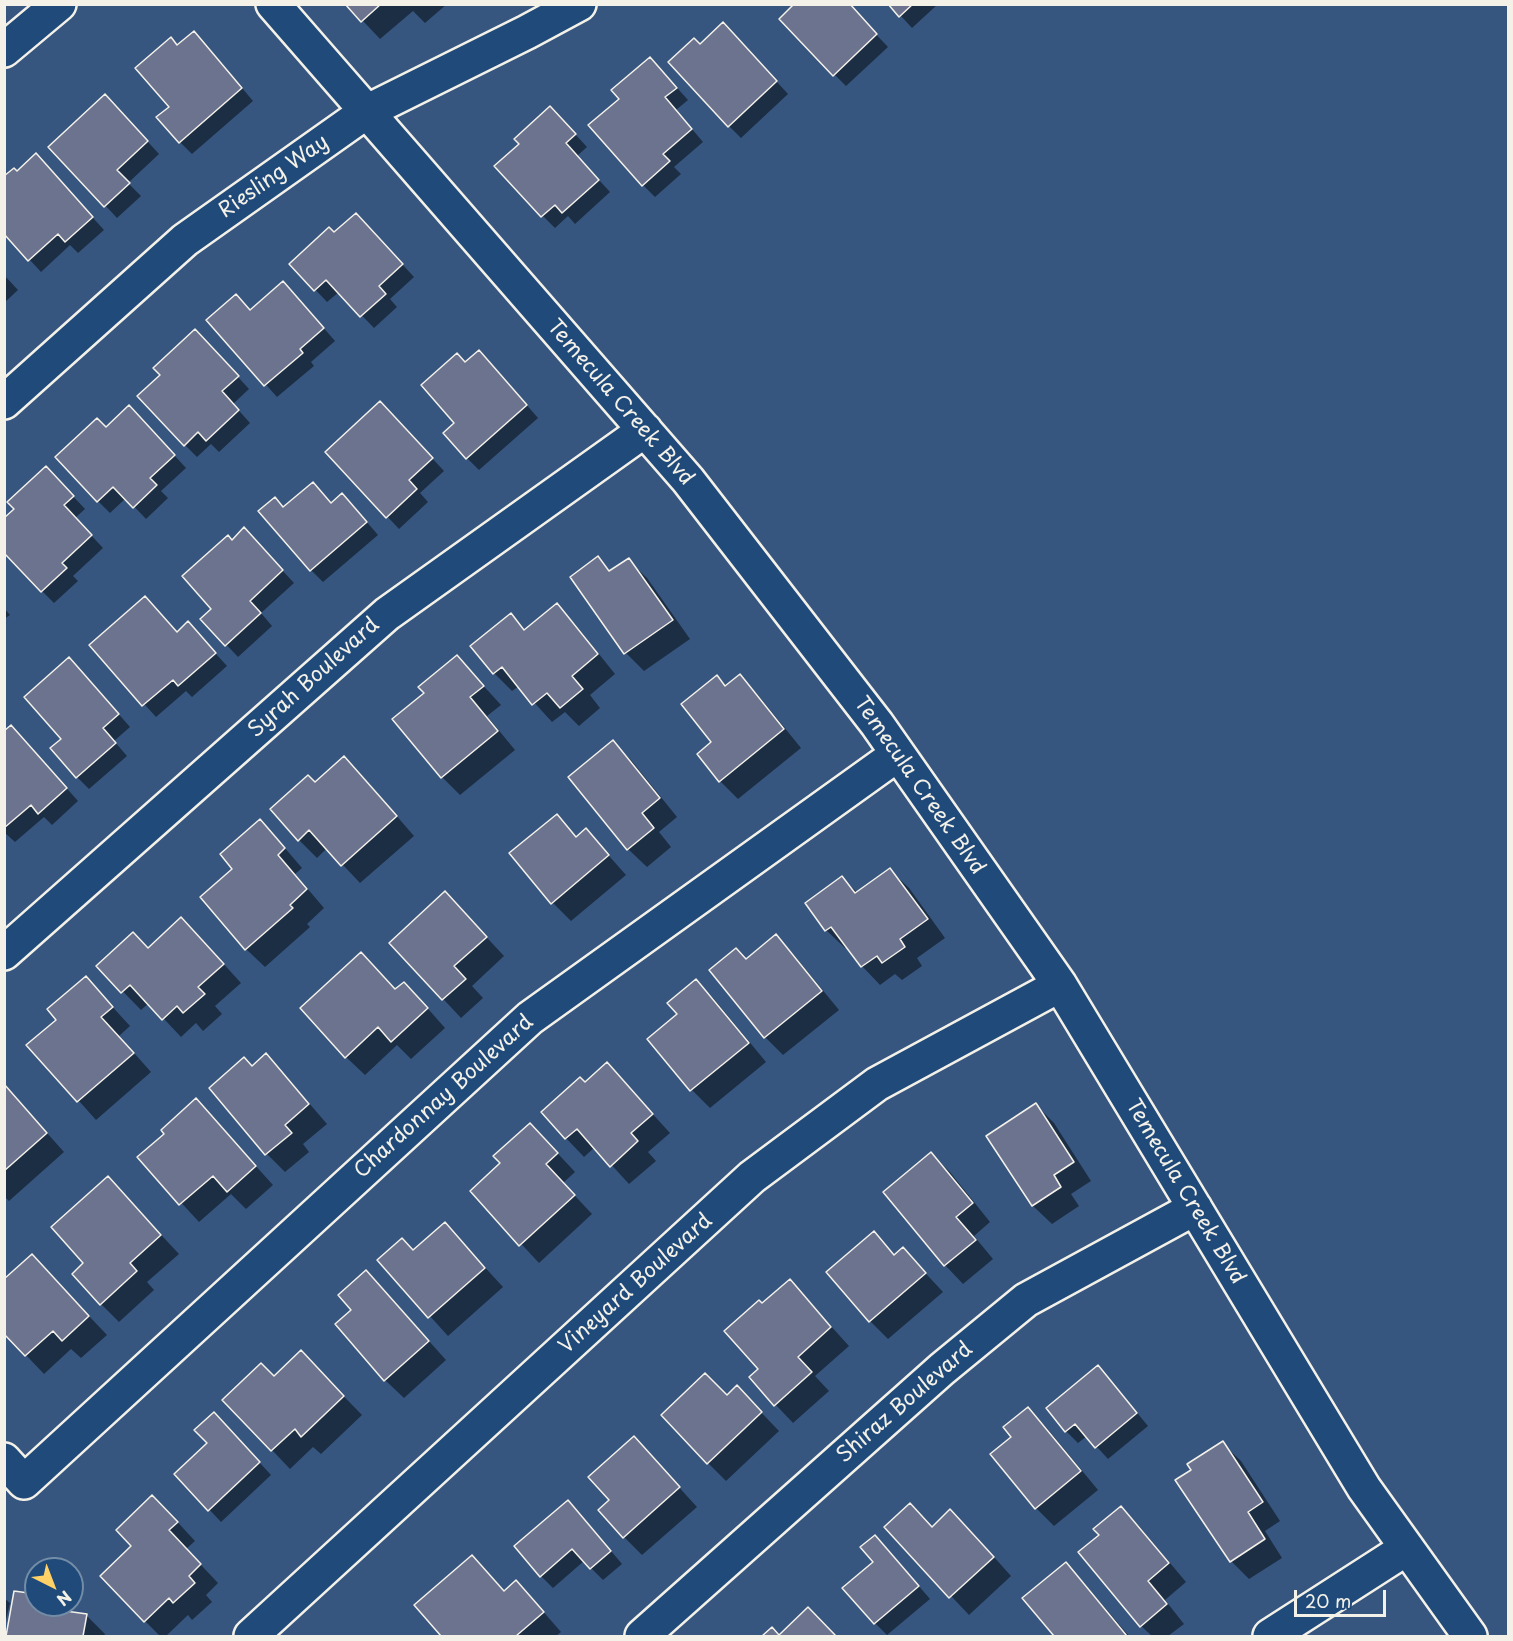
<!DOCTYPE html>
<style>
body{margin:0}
#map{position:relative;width:1513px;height:1641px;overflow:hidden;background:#365680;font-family:"Playpen Sans",sans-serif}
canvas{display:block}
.frame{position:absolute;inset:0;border:6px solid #f4f1e8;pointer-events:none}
.north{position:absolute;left:24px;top:1557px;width:60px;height:60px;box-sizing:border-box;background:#1f4a7a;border:2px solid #748da6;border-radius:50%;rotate:138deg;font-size:16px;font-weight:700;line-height:24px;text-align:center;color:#f4f1e8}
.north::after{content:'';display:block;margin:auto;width:21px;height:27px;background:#ffd166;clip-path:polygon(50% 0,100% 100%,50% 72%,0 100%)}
.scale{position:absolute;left:1294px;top:1590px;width:92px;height:27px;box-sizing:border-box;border:3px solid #f4f1e8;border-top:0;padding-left:8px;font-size:18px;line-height:21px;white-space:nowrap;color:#f4f1e8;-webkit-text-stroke:4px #1f4a7a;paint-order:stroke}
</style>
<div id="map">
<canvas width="1513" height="1641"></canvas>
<div class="frame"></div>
<div class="north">N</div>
<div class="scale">20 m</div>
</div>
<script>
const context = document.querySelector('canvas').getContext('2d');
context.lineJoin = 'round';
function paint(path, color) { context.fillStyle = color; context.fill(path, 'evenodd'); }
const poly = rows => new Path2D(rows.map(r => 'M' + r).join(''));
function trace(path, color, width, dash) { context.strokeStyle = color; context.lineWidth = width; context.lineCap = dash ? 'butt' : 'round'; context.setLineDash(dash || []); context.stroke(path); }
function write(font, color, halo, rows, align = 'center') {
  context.font = font + ' "Playpen Sans",sans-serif'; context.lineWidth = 4.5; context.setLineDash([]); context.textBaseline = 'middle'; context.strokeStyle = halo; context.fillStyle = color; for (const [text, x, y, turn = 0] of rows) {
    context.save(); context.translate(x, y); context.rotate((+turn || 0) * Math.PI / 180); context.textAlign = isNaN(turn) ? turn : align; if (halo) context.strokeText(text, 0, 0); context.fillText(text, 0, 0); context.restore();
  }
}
const shadow = poly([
 [347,4,447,4,425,23,413,11,380,39],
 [796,4,853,4,850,7,888,47,846,86,834,74],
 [890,4,938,4,912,28],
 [735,36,788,94,741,138,729,126,700,46],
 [206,45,253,101,192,154,180,142,171,107],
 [662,71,688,100,676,110,703,142,674,167,681,174,655,197,643,185],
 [117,108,159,154,128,183,141,196,117,218,51,147],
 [562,120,587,147,577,156,610,192,575,224,568,216,555,228,543,216],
 [48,168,104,230,78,253,70,245,41,272,29,259],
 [368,227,414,277,390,299,397,307,374,328,339,292,327,302,291,264,334,234],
 [4,275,18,290,4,303],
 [295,295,335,341,311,362,314,366,277,397,208,320,251,311],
 [207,343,249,389,233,404,250,423,219,452,211,444,197,457,185,445],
 [466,364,491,364,538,418,479,470,467,458,456,423],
 [392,415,444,471,420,493,428,502,399,529,327,452],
 [141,419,186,468,161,491,168,498,146,519,126,498,110,513,98,501,106,428],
 [58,480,85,509,75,518,103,548,73,576,78,581,54,603,42,591],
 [325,496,332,504,354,507,378,535,323,582,311,570,284,508],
 [232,541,256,542,294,583,261,613,272,626,238,657,202,619,213,609],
 [598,558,611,572,628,560,647,578,690,639,644,671,626,653,572,577],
 [557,605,575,624,615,674,590,695,600,708,579,726,565,712,552,722,519,686,512,691,494,673,510,615,526,631],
 [4,608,10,615,4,619],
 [188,623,227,666,192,697,186,691,156,717,91,645,177,633],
 [457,657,501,705,487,716,515,750,460,795,442,777],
 [81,671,130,727,114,741,127,756,89,789,77,777,64,739],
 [740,676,758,695,801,748,738,799,720,781,713,742,717,677,726,687],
 [4,733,23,739,78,801,52,825,44,817,15,842,4,832],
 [613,742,631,760,677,817,659,832,671,847,647,867,628,849],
 [362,776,414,836,360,883,327,848,317,858,299,840,315,784],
 [557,816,578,838,586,830,626,875,571,921,553,903],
 [278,840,302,868,295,874,324,908,307,924,310,927,265,967,246,949],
 [890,870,909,888,945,938,917,958,922,966,902,980,895,974,880,985,862,966,847,946,845,948,826,930,842,878,858,893],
 [463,912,504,956,472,986,483,998,461,1018,391,943],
 [776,936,794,955,839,1010,783,1055,765,1037,747,960],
 [200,938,241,983,215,1006,222,1014,203,1031,196,1023,181,1037,149,1003,141,1010,98,966,149,949],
 [86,978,130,1026,119,1036,151,1072,96,1120,29,1045,58,1020],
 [696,981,714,999,766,1062,710,1108,692,1090,649,1039,679,1015],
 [396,991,422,1002,445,1028,411,1059,397,1045,365,1075,346,1057],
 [266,1056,284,1074,327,1124,303,1144,309,1152,285,1172,267,1154,211,1088,252,1067],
 [607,1064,670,1133,648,1152,656,1161,629,1184,595,1147,584,1157,566,1138,585,1083],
 [4,1085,64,1152,9,1201,4,1196],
 [196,1100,273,1185,246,1209,231,1194,199,1222,139,1157,166,1134],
 [1036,1105,1054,1123,1091,1181,1071,1194,1079,1206,1052,1224,1033,1206,988,1136],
 [548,1143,575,1172,563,1183,592,1214,539,1263,472,1191],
 [931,1154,950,1172,990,1222,974,1236,993,1259,963,1284,945,1265],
 [108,1178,179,1254,147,1282,154,1290,119,1322,101,1304,86,1263],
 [445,1224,503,1287,448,1336,379,1260,414,1252],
 [874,1233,895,1256,903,1249,943,1292,888,1339,870,1321],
 [32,1256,107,1335,81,1358,71,1349,44,1374,4,1332],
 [790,1281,849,1346,815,1376,829,1391,793,1423,775,1404,760,1369,762,1305],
 [384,1291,446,1360,404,1398,385,1380,353,1310],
 [319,1371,362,1415,321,1454,313,1447,290,1469,272,1450,274,1378],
 [1110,1380,1148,1426,1108,1459,1087,1436,1078,1443,1066,1431],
 [727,1397,755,1406,779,1431,726,1481,708,1463],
 [1028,1409,1046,1427,1098,1490,1054,1526,1036,1508,1013,1437],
 [226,1426,271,1475,221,1522,176,1474],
 [634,1438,697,1507,642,1555,624,1537,611,1500],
 [1222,1443,1241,1461,1280,1521,1265,1531,1282,1558,1249,1579,1231,1561,1193,1470],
 [1121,1508,1139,1526,1186,1582,1165,1600,1184,1624,1168,1636,1152,1636,1141,1626,1101,1535],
 [580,1514,622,1564,603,1580,584,1561,553,1588,541,1576],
 [171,1515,195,1541,186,1549,218,1583,206,1595,212,1602,192,1620,188,1615,166,1636,160,1636,145,1621],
 [886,1527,969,1529,1011,1576,969,1615],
 [887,1549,930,1599,887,1635,875,1623,875,1562],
 [472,1557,505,1592,534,1601,561,1632,556,1636,443,1636,416,1606],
 [1066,1564,1084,1583,1129,1636,1056,1636,1024,1598],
 [15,1592,36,1596,36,1605,59,1605,66,1612,86,1615,105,1634,104,1636,8,1636],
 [4,1598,10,1603,4,1628],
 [808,1609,835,1636,779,1636]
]);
const building = poly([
 [345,4,381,4,361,22,345,4],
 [794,4,850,4,877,34,833,76,779,19,794,4],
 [888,4,913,4,899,17,888,4],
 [723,22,777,81,728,127,668,62,694,38,700,44,723,22],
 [194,31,242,88,179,143,156,117,169,107,135,68,171,37,177,45,194,31],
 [650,57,677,88,665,97,692,129,663,154,670,161,642,186,588,125,619,99,611,90,650,57],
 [105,94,148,141,117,170,130,183,104,207,48,147,105,94],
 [550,106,576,134,566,143,599,180,562,213,555,205,541,217,494,166,519,144,514,139,550,106],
 [36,153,93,217,65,242,58,234,28,261,4,234,4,176,14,168,17,171,36,153],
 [356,213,403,264,379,286,386,294,360,317,326,280,314,291,289,264,329,227,334,232,356,213],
 [283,281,324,328,300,349,303,353,264,386,206,320,236,294,250,310,283,281],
 [195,329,239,376,222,391,239,410,206,441,198,432,184,446,137,396,160,375,153,368,195,329],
 [479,350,527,405,466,459,443,433,454,423,421,385,457,353,465,362,479,350],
 [380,401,433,458,409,480,417,489,386,518,325,452,380,401],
 [129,405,175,455,150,478,157,485,133,508,113,487,97,502,55,457,97,418,106,427,129,405],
 [46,466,74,496,64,505,92,535,62,563,67,568,41,592,4,553,4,518,14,509,7,502,46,466],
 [313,482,331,503,342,493,367,522,310,571,258,511,275,497,283,507,313,482],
 [244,527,283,570,250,601,261,613,225,646,200,619,211,609,182,576,228,535,232,540,244,527],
 [598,556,609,571,629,558,673,620,624,654,570,577,598,556],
 [145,596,177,632,188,621,216,653,178,686,173,680,142,706,89,645,145,596],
 [557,603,598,654,572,676,583,689,560,708,547,693,532,705,502,667,493,674,470,646,511,613,524,630,557,603],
 [457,655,484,686,470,697,498,731,441,778,392,719,424,693,418,687,457,655],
 [69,657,119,714,103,728,116,743,76,778,50,748,61,739,24,697,69,657],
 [740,674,784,729,719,782,697,754,711,742,681,704,717,675,725,686,740,674],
 [11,725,67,788,38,814,31,805,4,828,4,731,11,725],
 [613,740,660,798,642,813,654,828,627,850,568,777,613,740],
 [344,756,397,816,341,866,309,830,298,841,270,809,308,775,315,782,344,756],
 [557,814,576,837,586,828,609,855,551,904,509,853,557,814],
 [260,819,285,848,278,855,307,889,290,905,293,908,245,950,200,897,232,869,220,854,260,819],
 [890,868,928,919,900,939,905,947,882,963,877,956,861,967,831,927,825,931,805,903,842,876,855,893,890,868],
 [445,891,487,937,454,966,466,979,442,1000,389,943,445,891],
 [181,917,224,964,198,987,205,994,183,1013,177,1006,162,1020,130,985,121,993,96,966,133,932,148,948,181,917],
 [776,934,822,991,764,1038,709,970,736,948,746,959,776,934],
 [361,952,395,989,404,982,428,1008,391,1042,378,1027,345,1058,300,1008,361,952],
 [86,976,113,1007,101,1017,134,1053,77,1102,26,1045,56,1020,47,1009,86,976],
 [696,979,749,1043,690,1091,647,1039,677,1014,667,1003,696,979],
 [266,1053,309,1104,285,1125,292,1133,265,1155,209,1088,244,1057,252,1066,266,1053],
 [607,1062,653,1114,631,1133,638,1141,610,1167,577,1129,565,1139,541,1112,580,1077,585,1082,607,1062],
 [4,1084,47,1133,4,1171,4,1084],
 [196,1098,256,1166,227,1192,213,1176,179,1205,137,1157,164,1134,161,1130,196,1098],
 [1036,1103,1074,1162,1054,1175,1061,1187,1032,1206,986,1136,1036,1103],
 [530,1123,558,1153,546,1164,575,1195,519,1246,470,1191,500,1163,493,1156,530,1123],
 [931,1152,973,1203,956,1217,976,1240,944,1266,883,1192,931,1152],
 [108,1176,161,1235,130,1263,137,1271,100,1305,72,1274,83,1263,51,1227,108,1176],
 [445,1222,485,1268,428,1318,377,1260,402,1238,413,1250,445,1222],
 [874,1231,894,1255,903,1247,926,1273,869,1322,826,1272,874,1231],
 [32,1254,89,1316,62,1341,53,1331,25,1356,4,1334,4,1279,32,1254],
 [366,1270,429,1341,384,1381,335,1324,351,1310,338,1295,366,1270],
 [790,1279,831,1327,798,1357,812,1372,774,1406,749,1377,758,1369,724,1331,759,1300,762,1303,790,1279],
 [301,1350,344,1396,301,1437,295,1429,271,1451,222,1400,261,1363,274,1376,301,1350],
 [1098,1365,1137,1413,1095,1448,1075,1424,1065,1432,1046,1408,1098,1365],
 [705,1373,727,1395,737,1385,762,1412,707,1464,661,1415,705,1373],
 [1028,1407,1081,1471,1035,1509,990,1454,1011,1437,1003,1427,1028,1407],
 [214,1412,260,1462,208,1511,174,1474,207,1443,194,1430,214,1412],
 [634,1436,680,1487,623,1538,598,1510,609,1500,588,1477,634,1436],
 [1223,1441,1263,1502,1248,1512,1265,1539,1230,1562,1175,1480,1191,1470,1187,1464,1223,1441],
 [152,1495,178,1522,169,1530,201,1564,189,1576,195,1583,173,1603,169,1598,144,1622,100,1576,131,1546,116,1530,152,1495],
 [568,1500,611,1551,590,1569,572,1549,540,1577,514,1546,568,1500],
 [910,1503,932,1527,950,1509,994,1557,949,1598,884,1527,910,1503],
 [1121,1506,1169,1563,1148,1581,1167,1604,1140,1627,1078,1552,1099,1535,1093,1529,1121,1506],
 [875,1535,919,1586,874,1624,842,1588,873,1562,860,1547,875,1535],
 [472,1555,504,1591,516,1580,544,1612,516,1636,441,1636,414,1605,472,1555],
 [1066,1562,1127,1636,1054,1636,1022,1598,1066,1562],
 [14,1591,36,1594,36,1605,52,1605,51,1609,87,1614,83,1636,6,1636,14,1591],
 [808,1607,836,1636,762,1636,772,1627,779,1635,808,1607]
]);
const minor = poly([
 [273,4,688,480,877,724,1060,985,1364,1488,1470,1636],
 [4,50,59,4],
 [4,402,185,240,366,112,527,32,579,4],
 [4,953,387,614,645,430],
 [4,1460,24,1482,530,1018,898,754],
 [251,1636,752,1177,877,1084,1060,985],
 [642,1636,942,1369,1026,1300,1195,1208],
 [1270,1636,1407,1548]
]);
const streetNames = [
 ["Riesling Way",274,177,-35],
 ["Temecula Creek Blvd",620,403,49],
 ["Syrah Boulevard",314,678,-42],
 ["Temecula Creek Blvd",919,786,55],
 ["Chardonnay Boulevard",444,1097,-42],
 ["Temecula Creek Blvd",1185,1192,59],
 ["Vineyard Boulevard",636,1284,-42],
 ["Shiraz Boulevard",905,1403,-41]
];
paint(shadow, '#0007');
paint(building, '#6c738f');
trace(building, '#f4f1e8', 1.5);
trace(minor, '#f4f1e8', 38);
trace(minor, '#1f4a7a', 33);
write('21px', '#f4f1e8', '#1f4a7a', streetNames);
</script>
